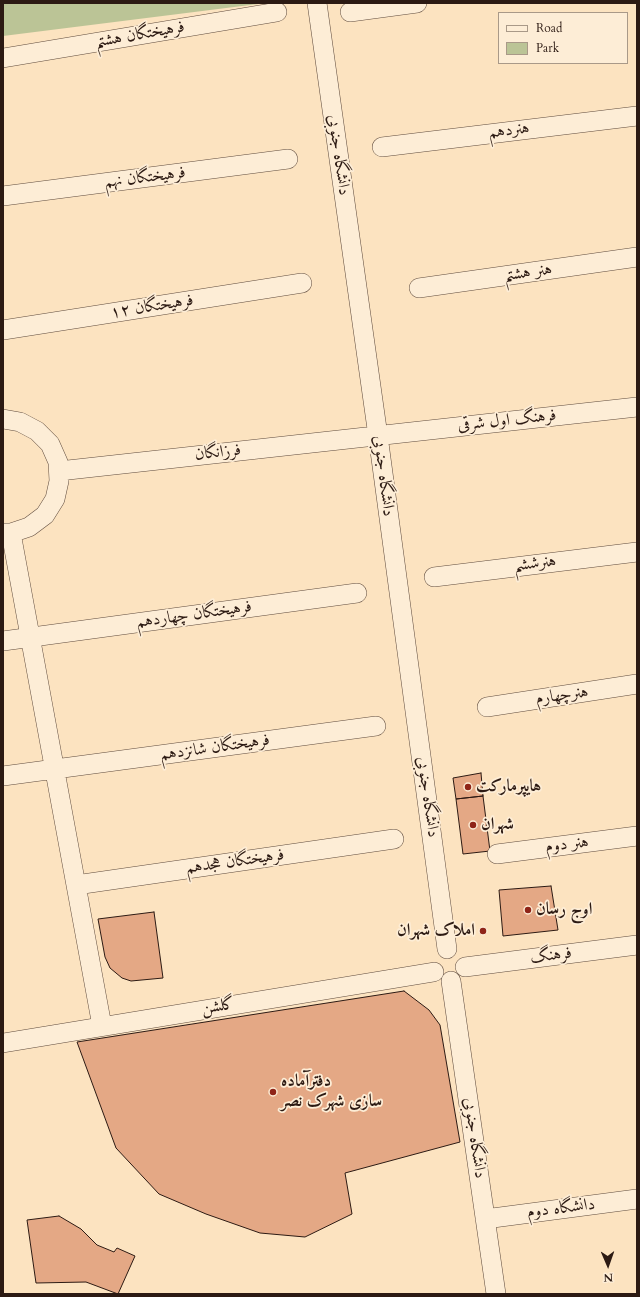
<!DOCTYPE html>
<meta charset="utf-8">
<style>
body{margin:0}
#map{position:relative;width:640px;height:1297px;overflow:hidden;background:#fce3c0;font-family:Cardo,serif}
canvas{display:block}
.frame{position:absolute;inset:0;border:4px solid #2c1a13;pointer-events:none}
.legend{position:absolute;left:498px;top:12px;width:130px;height:52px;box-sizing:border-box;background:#fdedd6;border:1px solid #a99988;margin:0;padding:5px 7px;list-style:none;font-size:12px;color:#2c1a13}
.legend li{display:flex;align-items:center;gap:8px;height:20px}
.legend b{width:20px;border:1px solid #a99988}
.north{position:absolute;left:588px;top:1245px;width:40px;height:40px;-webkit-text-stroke:3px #fdedd6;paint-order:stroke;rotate:178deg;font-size:11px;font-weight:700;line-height:16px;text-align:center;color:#2c1a13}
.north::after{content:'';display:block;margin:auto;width:14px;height:18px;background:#2c1a13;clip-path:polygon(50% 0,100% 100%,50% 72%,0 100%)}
</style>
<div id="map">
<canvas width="640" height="1297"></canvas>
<div class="frame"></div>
<ul class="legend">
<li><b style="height:5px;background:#fdedd6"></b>Road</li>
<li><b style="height:11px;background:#bbc496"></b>Park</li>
</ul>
<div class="north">N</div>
</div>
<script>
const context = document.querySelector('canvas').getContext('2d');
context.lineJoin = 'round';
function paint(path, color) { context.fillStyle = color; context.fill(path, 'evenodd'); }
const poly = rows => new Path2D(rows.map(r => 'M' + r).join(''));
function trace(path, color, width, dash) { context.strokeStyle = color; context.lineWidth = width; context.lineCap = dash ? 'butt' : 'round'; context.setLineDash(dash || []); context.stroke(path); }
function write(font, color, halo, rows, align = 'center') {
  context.font = font + ' Cardo,Amiri,serif'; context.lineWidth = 3.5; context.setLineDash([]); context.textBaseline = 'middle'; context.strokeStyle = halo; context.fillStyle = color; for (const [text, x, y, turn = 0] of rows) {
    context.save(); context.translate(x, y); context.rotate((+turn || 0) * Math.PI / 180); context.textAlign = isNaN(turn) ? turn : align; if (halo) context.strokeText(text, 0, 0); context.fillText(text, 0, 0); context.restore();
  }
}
const green = poly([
 [3,3,266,3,3,36]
]);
const building = poly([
 [481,773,483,796,456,799,453,778,481,773],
 [483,796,490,851,463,854,456,799,483,796],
 [551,886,558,930,503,936,499,890,551,886],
 [154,912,163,978,131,981,122,978,110,968,105,957,98,919,154,912],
 [404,991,429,1010,440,1025,460,1142,345,1173,352,1214,305,1237,260,1233,206,1214,159,1194,116,1148,77,1042,404,991],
 [59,1216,81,1229,97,1245,114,1252,117,1248,135,1256,118,1294,86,1282,36,1283,27,1220,59,1216]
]);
const minor = poly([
 [317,3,378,436,447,949],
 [350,12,417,3],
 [3,58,277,12],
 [382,147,637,116],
 [3,196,288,159],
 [419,288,637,257],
 [3,330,302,283],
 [3,419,20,422,37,431,50,444,58,462,59,481,55,499,45,515,29,527,11,533,3,533],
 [59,471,637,407],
 [11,533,102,1026],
 [434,577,637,552],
 [3,641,357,593],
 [487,707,637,684],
 [3,776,376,726],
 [497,854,637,836],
 [76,885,394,839],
 [465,967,637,945],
 [451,981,496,1294],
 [3,1043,434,972],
 [485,1219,637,1199]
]);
const markers = [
 [468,787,4,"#8f2418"],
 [473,825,4,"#8f2418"],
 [528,910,4,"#8f2418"],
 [483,931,4,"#8f2418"],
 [273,1092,4,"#8f2418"]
];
const streetNames = [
 ["فرهیختگان هشتم",140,35,-10],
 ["هنردهم",509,131,-7],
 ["دانشگاه جنوبی",338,155,82],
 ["فرهیختگان نهم",145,178,-7],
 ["هنر هشتم",528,273,-8],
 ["فرهیختگان ۱۲",152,307,-9],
 ["فرهنگ اول شرقی",507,421,-6],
 ["فرزانگان",218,453,-6],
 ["دانشگاه جنوبی",383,476,83],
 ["هنرششم",535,564,-7],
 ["فرهیختگان چهاردهم",194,615,-8],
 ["هنرچهارم",562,696,-8],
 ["فرهیختگان شانزدهم",215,748,-8],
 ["دانشگاه جنوبی",427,797,82],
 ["هنر دوم",567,845,-7],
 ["فرهیختگان هجدهم",235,862,-8],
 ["فرهنگ",551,956,-7],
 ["گلشن",218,1007,-9],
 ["دانشگاه جنوبی",474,1138,82],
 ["دانشگاه دوم",561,1209,-7]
];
const poiNames = [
 ["هایپرمارکت",476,787],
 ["شهران",481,825],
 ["اوج رسان",536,910],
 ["املاک شهران",475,931,"right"],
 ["دفترآماده",281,1082],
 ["سازی شهرک نصر",281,1102]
];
paint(green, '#bbc496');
paint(building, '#e4a885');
trace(building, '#2c1a13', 1);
trace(minor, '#604c3e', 20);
trace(minor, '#fdedd6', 19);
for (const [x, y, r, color] of markers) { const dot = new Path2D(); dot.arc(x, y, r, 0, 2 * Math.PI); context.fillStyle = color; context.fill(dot); trace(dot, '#fdedd6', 1.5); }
write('17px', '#2c1a13', '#fdedd6', streetNames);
write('bold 17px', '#2c1a13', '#fdedd6', poiNames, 'left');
</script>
